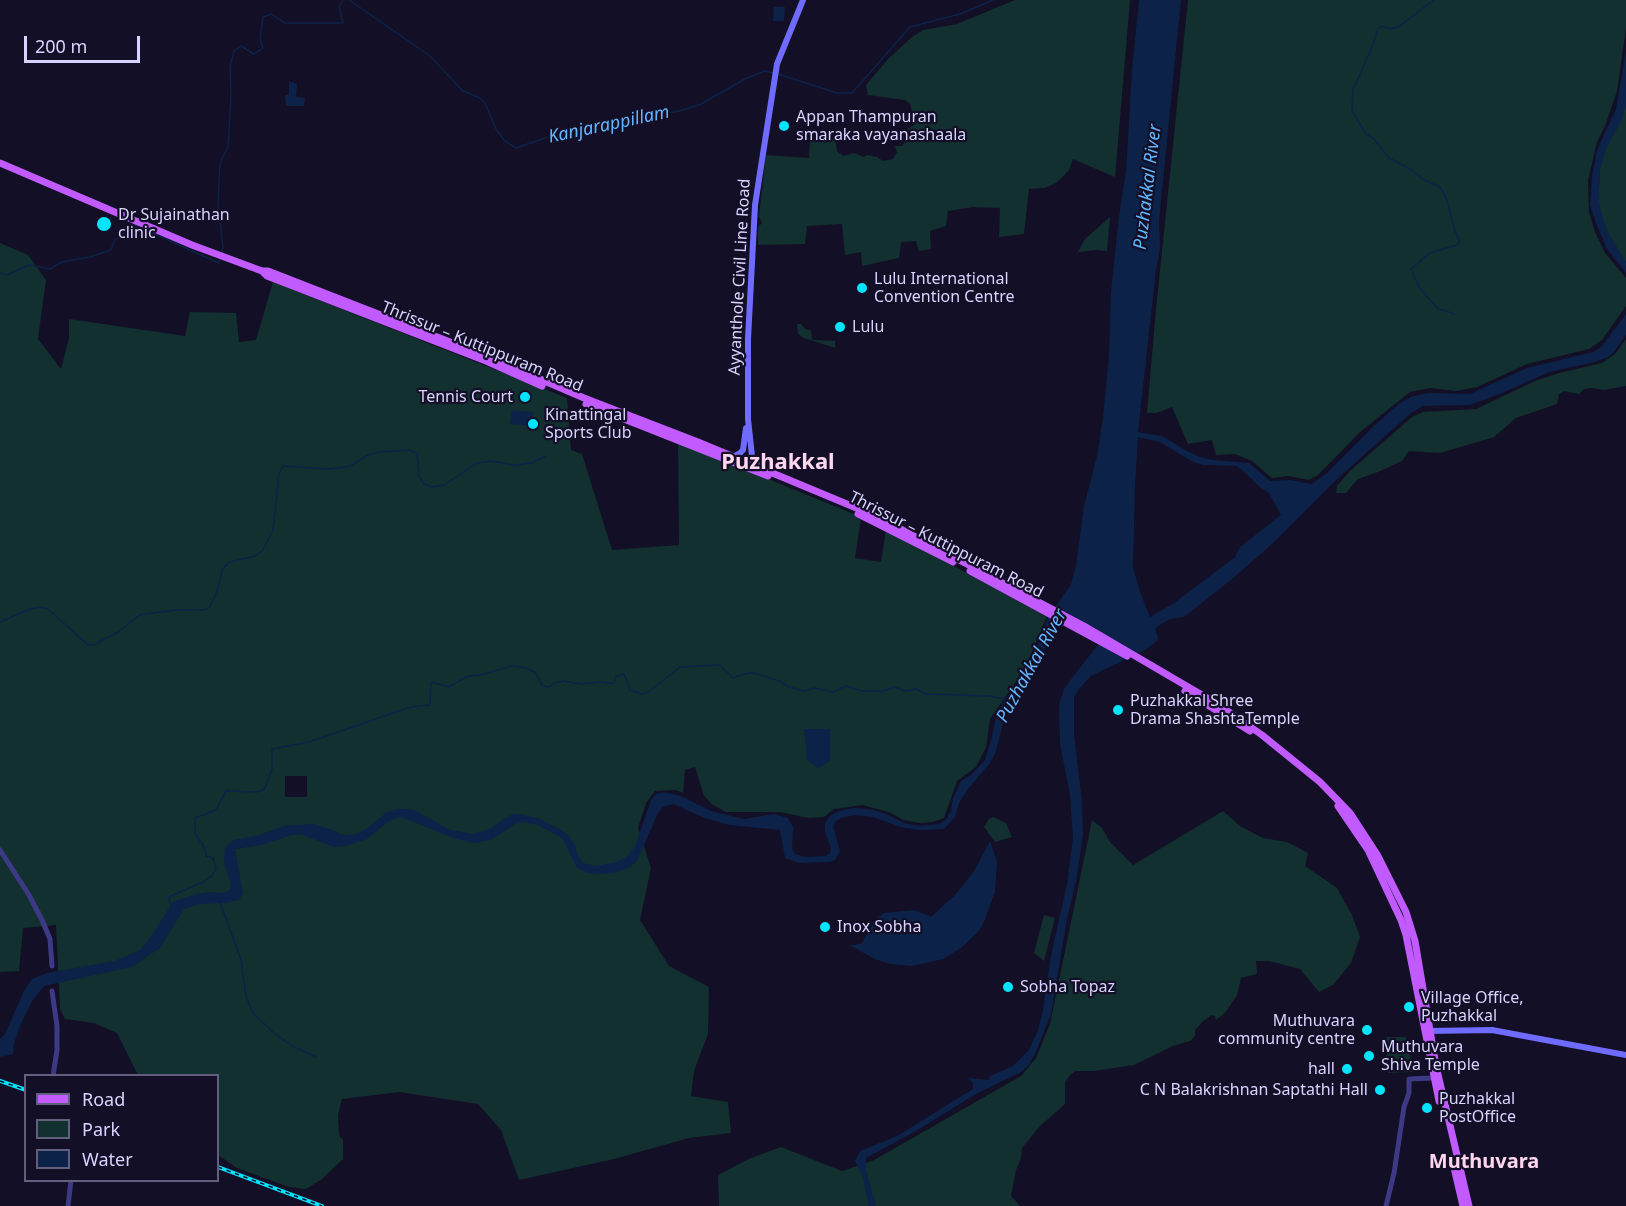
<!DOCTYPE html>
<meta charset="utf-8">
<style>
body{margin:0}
#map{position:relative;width:1626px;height:1206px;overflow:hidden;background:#130f26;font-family:"Noto Sans",sans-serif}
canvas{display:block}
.legend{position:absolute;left:24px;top:1074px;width:195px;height:108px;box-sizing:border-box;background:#130f26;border:2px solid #625e7d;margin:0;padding:8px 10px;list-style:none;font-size:18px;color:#d9d4ff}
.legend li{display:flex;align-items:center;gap:12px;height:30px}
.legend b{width:30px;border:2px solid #625e7d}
.scale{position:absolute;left:24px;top:36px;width:116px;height:27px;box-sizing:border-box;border:3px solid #d9d4ff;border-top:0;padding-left:8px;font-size:18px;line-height:21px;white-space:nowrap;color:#d9d4ff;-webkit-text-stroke:4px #130f26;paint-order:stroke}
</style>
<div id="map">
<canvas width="1626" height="1206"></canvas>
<ul class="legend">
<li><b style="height:8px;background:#c25bff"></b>Road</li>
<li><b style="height:16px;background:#12302f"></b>Park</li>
<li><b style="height:16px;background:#0c2248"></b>Water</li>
</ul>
<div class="scale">200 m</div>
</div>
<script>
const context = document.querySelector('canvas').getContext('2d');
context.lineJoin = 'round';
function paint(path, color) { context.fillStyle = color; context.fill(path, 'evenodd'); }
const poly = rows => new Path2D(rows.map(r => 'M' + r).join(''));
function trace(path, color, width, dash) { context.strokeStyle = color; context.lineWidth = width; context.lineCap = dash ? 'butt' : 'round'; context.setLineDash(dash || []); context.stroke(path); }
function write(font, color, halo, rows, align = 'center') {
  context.font = font + ' "Noto Sans",sans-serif'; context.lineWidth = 4.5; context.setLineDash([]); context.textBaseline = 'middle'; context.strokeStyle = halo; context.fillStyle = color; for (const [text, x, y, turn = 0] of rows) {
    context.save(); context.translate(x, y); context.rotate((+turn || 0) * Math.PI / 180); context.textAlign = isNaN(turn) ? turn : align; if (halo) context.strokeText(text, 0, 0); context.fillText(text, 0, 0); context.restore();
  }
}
const green = poly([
 [1015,0,1130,0,1115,177,1073,159,1069,170,1056,183,1045,188,1029,189,1024,234,999,237,1000,208,973,207,948,211,946,226,930,231,931,249,919,251,916,241,901,242,899,258,862,266,861,252,845,255,842,224,807,226,805,244,758,245,758,227,762,223,759,216,766,155,809,158,810,140,831,139,835,140,837,151,843,156,854,153,864,157,867,155,877,157,883,161,893,159,897,152,895,146,902,146,905,142,905,131,915,124,910,104,905,100,868,95,866,85,889,58,912,37,923,30,957,24],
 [1188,0,1626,0,1626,28,1617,91,1605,126,1597,142,1588,180,1589,212,1595,232,1605,253,1626,278,1626,306,1602,340,1589,349,1527,364,1477,387,1456,391,1430,388,1410,392,1360,432,1318,475,1309,480,1288,476,1272,478,1252,461,1235,454,1216,455,1212,440,1188,444,1172,407,1157,413,1147,413,1156,309],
 [1626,96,1626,269,1603,234,1598,204,1601,153],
 [1110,217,1107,251,1096,250,1078,252,1085,239],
 [0,243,28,255,46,280,38,339,61,369,69,338,69,319,185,336,190,312,236,313,239,342,256,340,273,282,567,398,571,450,582,454,612,550,679,545,678,442,861,517,855,558,881,562,886,530,1047,616,1024,670,990,719,986,747,976,767,957,781,944,818,933,822,920,823,903,820,889,812,862,805,834,809,824,817,808,818,780,812,726,812,713,805,704,796,695,767,685,770,683,793,676,790,655,791,646,803,638,828,651,868,640,920,669,966,709,987,708,1034,694,1071,691,1096,728,1102,731,1133,689,1138,614,1159,519,1180,501,1130,478,1104,399,1092,342,1099,338,1115,339,1135,343,1140,343,1159,322,1179,306,1189,289,1187,237,1168,218,1155,218,1076,138,1075,117,1033,94,1023,65,1019,60,1009,56,925,23,928,19,971,0,972],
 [285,776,307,776,307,797,285,797],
 [797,324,801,324,805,329,811,330,812,340,835,341,835,348,804,338,798,334],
 [1626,339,1626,386,1604,390,1591,388,1584,389,1579,394,1564,391,1559,394,1557,404,1516,418,1494,437,1440,453,1409,451,1402,461,1378,472,1358,479,1346,493,1336,493,1337,486,1350,471,1412,417,1423,412,1476,409,1535,381,1559,373,1602,363,1616,353],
 [1223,811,1240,826,1263,838,1287,842,1308,853,1305,866,1337,888,1352,915,1360,937,1351,963,1333,985,1319,992,1300,969,1269,961,1256,961,1257,974,1241,978,1237,995,1225,1013,1216,1020,1215,1016,1212,1015,1203,1021,1195,1030,1195,1036,1190,1041,1173,1046,1134,1065,1094,1071,1076,1071,1070,1075,1065,1082,1065,1104,1039,1127,1022,1148,1021,1159,1016,1170,1011,1196,1020,1206,719,1206,718,1175,749,1159,781,1147,842,1171,874,1160,1021,1076,1036,1058,1050,1024,1092,820,1102,828,1110,842,1133,865],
 [993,817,1006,823,1012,837,995,842,984,827,989,819],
 [1044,915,1055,918,1044,961,1034,953],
 [1386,1037,1406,1037,1413,1072,1388,1073]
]);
const water = poly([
 [1139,0,1181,0,1159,221,1160,248,1156,270,1138,432,1162,436,1185,450,1200,457,1213,460,1249,463,1270,481,1290,480,1312,484,1328,472,1375,425,1400,403,1413,396,1429,393,1470,394,1527,368,1593,352,1601,347,1626,314,1626,335,1615,351,1608,357,1595,362,1549,372,1502,393,1470,405,1423,406,1411,413,1339,477,1272,544,1232,579,1184,617,1170,619,1160,625,1155,629,1158,637,1157,641,1145,650,1091,676,1079,689,1074,697,1074,734,1082,802,1083,834,1077,877,1067,919,1051,1014,1036,1052,1029,1065,1021,1072,976,1094,916,1131,866,1158,866,1170,876,1206,869,1206,863,1178,855,1161,860,1151,897,1136,973,1089,973,1083,967,1078,989,1080,990,1076,1013,1066,1029,1050,1038,1030,1043,1010,1051,955,1067,884,1073,838,1070,795,1060,744,1059,704,1064,689,1072,678,1103,638,1068,613,1055,625,1035,669,1020,688,1006,712,995,754,990,763,968,789,959,803,955,817,944,829,919,830,901,827,873,817,855,815,841,818,836,821,833,826,840,851,835,860,830,862,800,863,785,858,780,830,729,825,705,818,673,804,663,807,658,813,637,861,629,868,614,873,600,874,587,873,577,868,562,838,538,825,524,822,515,824,491,840,474,843,453,838,407,819,398,817,388,822,367,839,347,846,333,847,301,834,292,835,262,845,235,849,243,893,239,900,226,903,200,904,184,909,160,948,132,967,44,986,32,1001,21,1024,14,1043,13,1054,0,1057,0,1039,5,1034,24,991,32,979,47,973,115,961,140,950,148,941,173,902,193,895,209,892,223,893,230,890,231,883,225,867,224,857,225,848,229,843,234,840,259,835,284,826,313,824,333,830,340,834,351,835,359,833,367,828,387,812,397,809,407,809,417,811,448,829,472,834,490,829,505,818,513,814,521,814,540,819,561,830,569,836,575,845,578,856,583,863,596,866,616,862,626,857,635,847,651,800,656,794,664,792,681,796,711,811,744,819,774,814,788,818,793,827,792,849,795,854,805,857,826,856,830,853,831,848,825,832,825,823,831,815,842,810,855,808,873,810,886,814,904,823,919,826,939,824,945,821,951,811,953,799,961,781,972,774,985,760,992,737,996,716,1005,699,1026,671,1035,653,1048,618,1071,584,1076,566,1084,506,1097,456,1103,418,1109,355,1111,292,1119,216,1126,171,1132,70],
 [1138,437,1160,442,1191,461,1203,465,1236,466,1242,470,1261,488,1269,493,1281,515,1240,547,1235,557,1174,603,1150,617,1140,592,1133,567,1135,485],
 [774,7,785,7,784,21,773,21],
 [1626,51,1626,104,1622,119,1606,149,1600,170,1599,187,1599,203,1604,222,1609,234,1626,262,1626,273,1607,249,1596,223,1590,205,1592,176,1597,150,1616,109],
 [289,81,297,84,296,97,305,98,304,106,286,106,285,95,289,95],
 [512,410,533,412,532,426,510,424],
 [804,729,830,729,830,761,818,768,807,760],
 [990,841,997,862,995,892,984,922,978,932,961,948,943,959,912,966,890,964,875,959,849,945,855,945,862,943,876,919,884,913,914,910,931,917,957,893,974,871]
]);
const stream = poly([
 [349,0,430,56,463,91,478,97,485,103,496,129,505,141,516,148,557,134,605,128,683,110,701,104,745,79,765,71,773,73],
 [1434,0,1398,27,1392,29,1382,26,1378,29,1372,47,1353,90,1352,111,1366,134,1374,139,1389,158,1412,170,1424,180,1440,187,1447,200,1455,231,1460,241,1457,245,1430,253,1411,269,1419,287,1437,308,1454,314],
 [778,74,837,93,852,93,910,27,960,14,993,0],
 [222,252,223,247,218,203,220,163,228,147,231,96,230,66,234,51,241,46,254,54,263,48,260,39,263,17,271,14,285,23,343,23,339,7,343,0],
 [0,273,7,275,29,265,50,269,62,262,90,257,111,250,115,240,135,225,219,263,220,260],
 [0,622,30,609,39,607,48,609,88,645,94,645,120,631,139,615,176,610,204,610,210,607,218,589,222,570,229,562,255,556,263,550,273,530,279,474,283,466,327,469,339,468,350,466,368,455,379,452,409,450,417,454,419,476,424,484,431,487,444,485,477,463,491,461,515,465,531,463,546,456],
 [220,902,241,960,246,996,253,1013,274,1033,292,1046,316,1057],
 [170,905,169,897,203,882,212,876,216,868,213,858,206,856,205,849,195,833,195,818,216,810,226,791,256,792,264,790,272,769,272,749,309,742,411,707,430,705,431,682,449,687,468,676,480,675,512,666,523,667,535,672,543,686,549,687,554,683,564,681,581,684,598,682,612,683,614,683,616,677,624,674,630,690,641,694,647,693,680,667,720,665,733,678,748,673,754,673,779,681,789,687,804,691,815,688,833,692,845,686,862,691,884,691,894,687,906,691,916,689,926,694,990,696,1007,700]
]);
const tertiary = poly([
 [0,850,29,895,42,920,50,939,52,966],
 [52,991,57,1026,57,1050,53,1076],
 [68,1206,71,1180],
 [1386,1206,1394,1173,1404,1107,1409,1093,1409,1079,1433,1078]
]);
const secondary = poly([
 [733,457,740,453,743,450,746,428],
 [761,468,752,456,748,419,748,339,755,205,777,64,803,0],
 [1427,1031,1492,1030,1626,1055]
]);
const primary = poly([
 [0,163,192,245,262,271,268,271,491,358,584,398,698,442,878,517,1084,626,1219,705,1262,735,1320,782,1350,813,1378,856,1406,912,1415,941,1436,1066,1469,1206],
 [262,271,267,276,486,361,542,386],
 [586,404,768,476],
 [858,514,953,562],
 [970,571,1127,656],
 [1185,691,1250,731],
 [1338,806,1368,850,1401,920,1406,935,1439,1101],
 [1452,1159,1463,1206]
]);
const rail = poly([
 [0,1081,26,1090],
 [218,1167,322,1206]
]);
const markers = [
 [784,126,6,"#00e5ff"],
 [104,224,8,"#00e5ff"],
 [862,288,6,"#00e5ff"],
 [840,327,6,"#00e5ff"],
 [525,397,6,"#00e5ff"],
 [533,424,6,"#00e5ff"],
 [1118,710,6,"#00e5ff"],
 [825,927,6,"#00e5ff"],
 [1008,987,6,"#00e5ff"],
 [1409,1007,6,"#00e5ff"],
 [1367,1030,6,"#00e5ff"],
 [1369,1056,6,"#00e5ff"],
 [1347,1069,6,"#00e5ff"],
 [1380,1090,6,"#00e5ff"],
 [1427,1108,6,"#00e5ff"]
];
const poiNames = [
 ["Appan Thampuran",796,117],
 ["smaraka vayanashaala",796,135],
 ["Dr Sujainathan",118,215],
 ["clinic",118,233],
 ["Lulu International",874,279],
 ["Convention Centre",874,297],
 ["Lulu",852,327],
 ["Tennis Court",513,397,"right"],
 ["Kinattingal",545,415],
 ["Sports Club",545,433],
 ["Puzhakkal Shree",1130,701],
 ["Drama ShashtaTemple",1130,719],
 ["Inox Sobha",837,927],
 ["Sobha Topaz",1020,987],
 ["Village Office,",1421,998],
 ["Puzhakkal",1421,1016],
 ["Muthuvara",1355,1021,"right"],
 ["community centre",1355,1039,"right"],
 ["Muthuvara",1381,1047],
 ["Shiva Temple",1381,1065],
 ["hall",1335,1069,"right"],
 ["C N Balakrishnan Saptathi Hall",1368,1090,"right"],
 ["Puzhakkal",1439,1099],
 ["PostOffice",1439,1117]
];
const streetNames = [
 ["Ayyanthole Civil Line Road",740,277,-87],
 ["Thrissur – Kuttippuram Road",482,347,22],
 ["Thrissur – Kuttippuram Road",946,545,27]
];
const waterNames = [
 ["Kanjarappillam",609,125,-12],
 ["Puzhakkal River",1148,187,-83],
 ["Puzhakkal River",1032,666,-61]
];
const quarterNames = [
 ["Muthuvara",1484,1162]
];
const districtNames = [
 ["Puzhakkal",778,463]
];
paint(green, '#12302f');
paint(water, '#0c2248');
trace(stream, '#0c2248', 1.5);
trace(tertiary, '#3d3a85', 5);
trace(secondary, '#6f6bff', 6);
trace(primary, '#c25bff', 7);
trace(rail, '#00e5ff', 4);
trace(rail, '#130f26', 1.5, [4.5]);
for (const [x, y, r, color] of markers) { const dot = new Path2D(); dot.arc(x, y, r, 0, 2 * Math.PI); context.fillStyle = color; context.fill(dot); trace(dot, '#130f26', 2); }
write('16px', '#d9d4ff', '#130f26', poiNames, 'left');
write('16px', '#d9d4ff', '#130f26', streetNames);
write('italic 18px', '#62b6ff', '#130f26', waterNames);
write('bold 20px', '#ffd6f0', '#130f26', quarterNames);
write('bold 22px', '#ffd6f0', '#130f26', districtNames);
</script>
